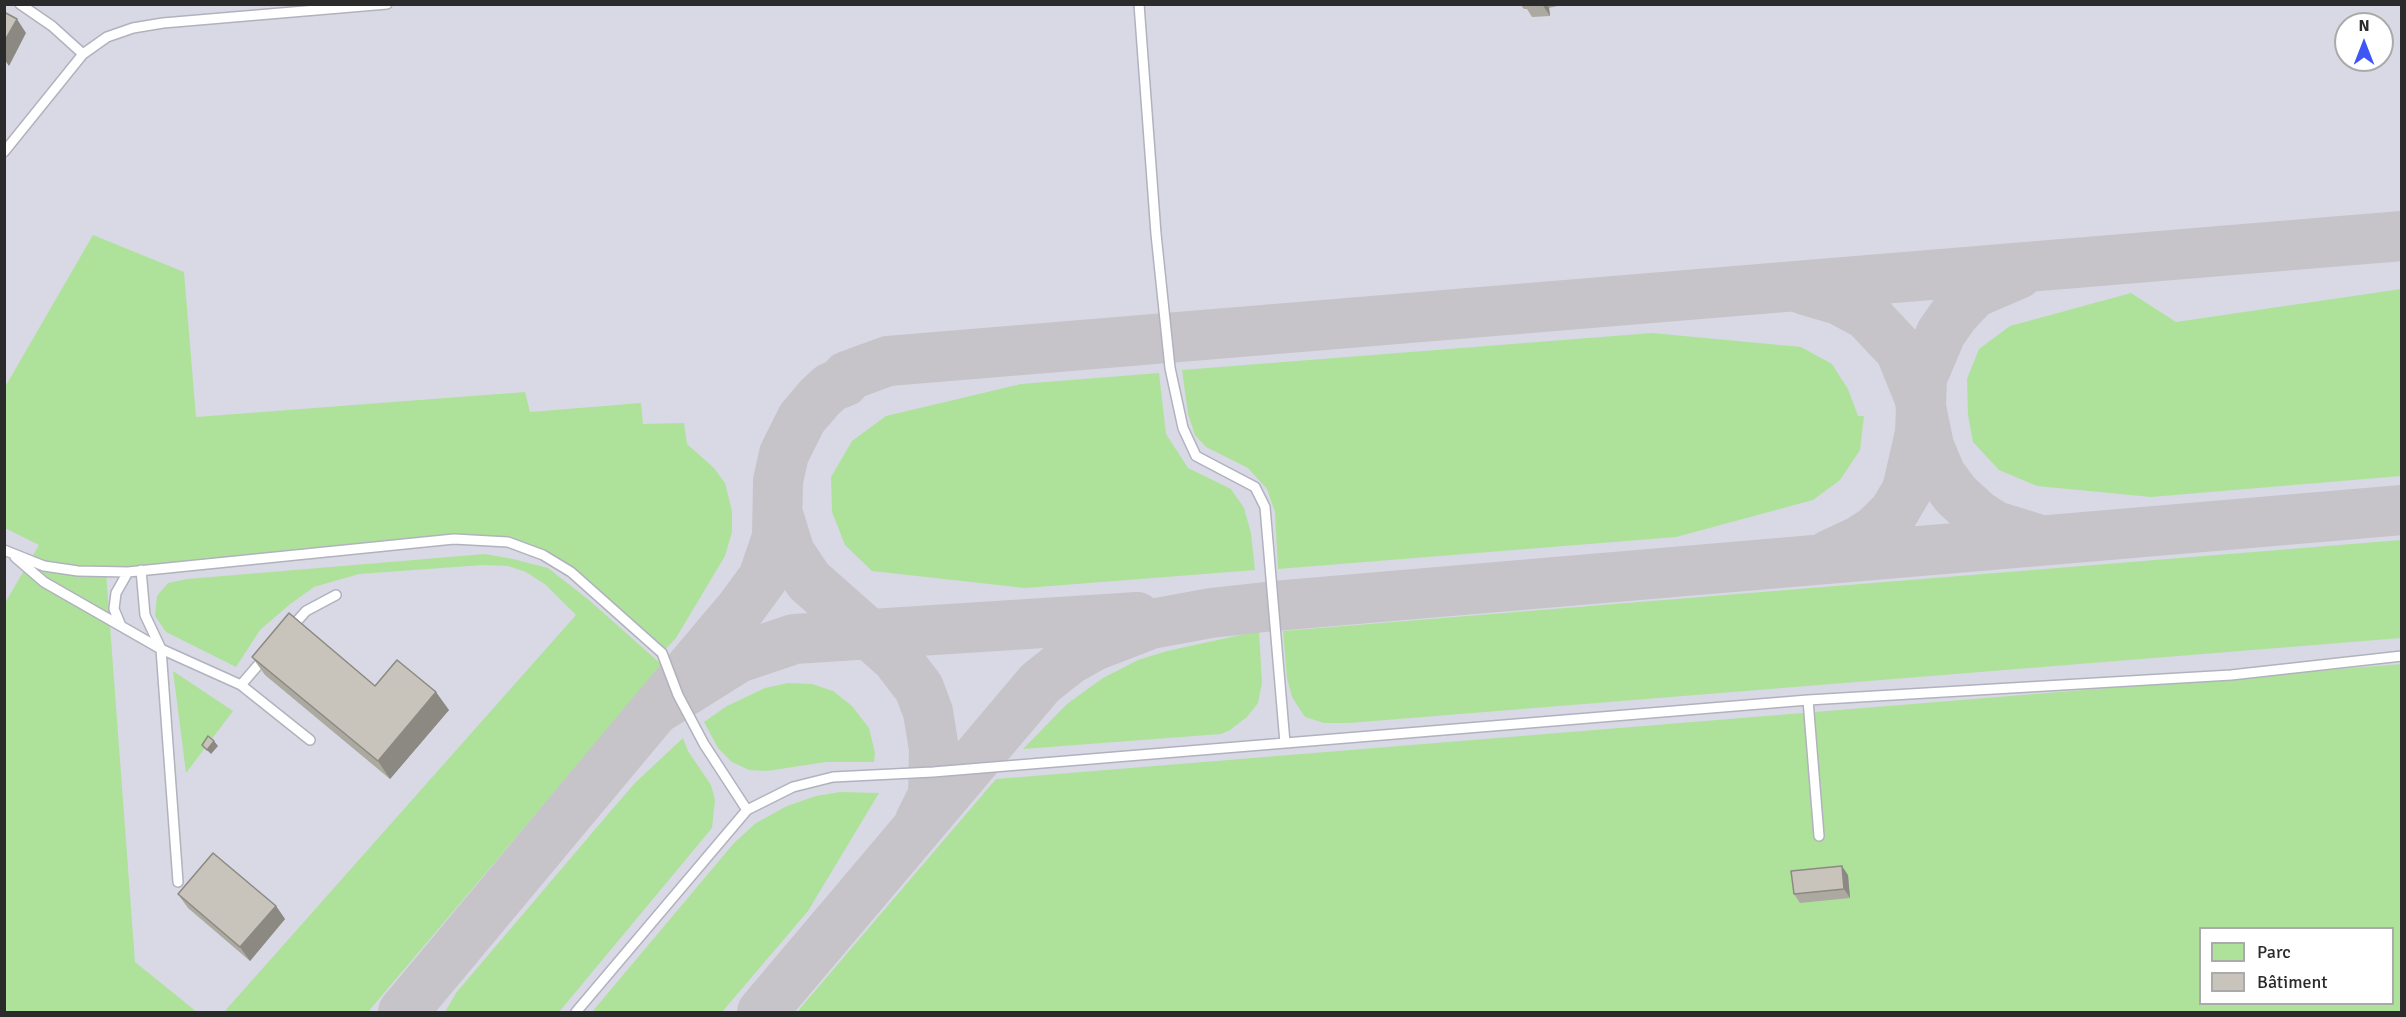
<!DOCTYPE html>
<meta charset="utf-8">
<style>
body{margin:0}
#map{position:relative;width:2406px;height:1017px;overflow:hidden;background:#ece6dd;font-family:Signika,sans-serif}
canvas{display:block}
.frame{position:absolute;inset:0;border:6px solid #2b2b2b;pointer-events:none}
.legend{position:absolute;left:2199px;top:927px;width:195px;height:78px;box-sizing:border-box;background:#fff;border:2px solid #aaa;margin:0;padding:8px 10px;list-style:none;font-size:18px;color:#2b2b2b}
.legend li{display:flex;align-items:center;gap:12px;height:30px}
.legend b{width:30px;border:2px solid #aaa}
.north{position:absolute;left:2334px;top:12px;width:60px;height:60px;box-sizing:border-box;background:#fff;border:2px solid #aaa;border-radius:50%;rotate:0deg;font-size:16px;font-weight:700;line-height:24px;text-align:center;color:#2b2b2b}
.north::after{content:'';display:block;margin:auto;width:21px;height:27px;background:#3f56f7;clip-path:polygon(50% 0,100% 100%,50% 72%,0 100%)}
</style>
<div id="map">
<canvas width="2406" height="1017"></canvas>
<div class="frame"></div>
<ul class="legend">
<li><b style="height:16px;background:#aee29a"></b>Parc</li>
<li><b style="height:16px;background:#c8c4bb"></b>Bâtiment</li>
</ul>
<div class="north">N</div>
</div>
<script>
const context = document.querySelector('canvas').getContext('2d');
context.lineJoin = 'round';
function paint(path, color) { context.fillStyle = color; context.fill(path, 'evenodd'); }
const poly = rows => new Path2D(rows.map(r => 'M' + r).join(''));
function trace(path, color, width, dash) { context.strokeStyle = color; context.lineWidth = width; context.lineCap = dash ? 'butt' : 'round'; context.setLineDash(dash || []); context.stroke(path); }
const airport = poly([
 [5,5,2401,5,2401,1012,5,1012],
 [2346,24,2382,24,2382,60,2346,60],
 [2200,928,2392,928,2392,1004,2200,1004]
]);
const green = poly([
 [93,235,184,272,196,417,525,392,530,412,641,403,643,424,684,423,687,444,714,468,725,483,732,511,732,532,725,556,676,638,662,653,571,572,508,542,454,539,106,572,135,962,197,1012,5,1012,5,603,39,545,5,528,5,387],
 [2401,289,2401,476,2151,497,2037,486,1999,470,1973,442,1968,415,1967,379,1979,349,2010,326,2131,293,2176,322],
 [1652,333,1801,347,1832,364,1848,389,1858,416,1864,416,1860,450,1840,480,1813,500,1676,537,1278,569,1275,512,1267,489,1248,468,1206,447,1195,435,1188,414,1182,370],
 [1159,373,1166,434,1188,468,1231,489,1244,508,1251,533,1255,570,1025,588,872,571,845,545,832,512,831,477,852,441,886,416,1021,384],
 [2401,540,2401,638,1349,723,1324,723,1305,717,1292,697,1287,678,1283,631],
 [485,554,513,559,548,568,589,600,662,665,368,1012,224,1012,576,615,546,585,526,572,508,566,483,565,359,574,314,587,289,605,260,630,236,667,166,632,155,616,157,596,168,583,187,579],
 [1259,631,1262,683,1258,703,1247,717,1230,730,1221,734,1023,749,1067,704,1103,678,1138,660,1167,651],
 [2401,664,2401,1012,797,1012,996,779],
 [2200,928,2392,928,2392,1004,2200,1004],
 [173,671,233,711,186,773],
 [788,683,812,684,833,691,852,706,869,728,875,753,874,762,826,762,767,771,749,770,732,762,718,748,704,722,727,706,765,688],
 [683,738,688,751,711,785,715,800,712,828,559,1012,445,1012,456,993,609,813,635,783],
 [840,792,879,793,808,911,722,1012,592,1012,734,843,756,823,787,806,816,796]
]);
const taxiway = poly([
 [1805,290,1839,300,1867,315,1900,350,1919,397,1929,446,1941,475,1956,495,1978,515,1995,526,2034,538],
 [778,514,790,553,809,581,896,658,919,688,928,712,934,749,933,795,920,821],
 [1829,555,1859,541,1876,530,1894,512,1907,490,1920,433,1922,378,1941,333,1955,313,1974,293,2018,274],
 [655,710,741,608,763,578,777,537,778,481,784,454,802,418,820,397,831,387,844,382,847,376,888,361,2402,236],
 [403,1012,655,710,738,658,794,639,1137,617],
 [762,1012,1040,683,1069,660,1094,646,1151,624,1211,613,1274,606,2402,510]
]);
const service = poly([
 [20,4,52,26,83,54],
 [1139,4,1156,234,1170,368,1183,428,1196,456,1255,487,1265,507,1285,743],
 [4,152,83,54,107,37,133,28,163,23,387,4],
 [4,550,44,566,78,571,128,572,454,539,508,542,543,555,571,572,662,653,678,695,704,744,747,810],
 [15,557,44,582,161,649,241,685,310,740],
 [141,570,145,615,161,649,178,882],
 [121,626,114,609,116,593,128,572],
 [290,629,306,611,336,595],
 [241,685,265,657],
 [1808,700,1819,836],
 [576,1012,747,810,793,787,833,777,933,772,1808,700,2231,675,2402,656]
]);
const wall = poly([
 [1520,4,1557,4,1557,6,1549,8,1550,16,1532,17,1527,9,1524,9],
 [252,657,375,686,449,710,390,779,265,675],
 [1848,875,1850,898,1800,903,1794,894],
 [178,894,276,906,285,919,250,961,188,908]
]);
const shadedWall = poly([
 [1542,4,1547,4,1549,8,1550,16],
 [17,19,26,33,9,66,4,59,4,42],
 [436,692,449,710,390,779,378,761],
 [214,741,218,746,211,754,207,750],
 [1842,866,1848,875,1850,898,1844,889],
 [276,906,285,919,250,961,240,947]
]);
const building = poly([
 [4,12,17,19,4,42,4,12],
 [289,613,375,686,397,660,436,692,378,761,252,657,289,613],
 [208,736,214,741,207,750,202,745,208,736],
 [213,853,276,906,240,947,178,894,213,853],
 [1842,866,1844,889,1794,894,1791,871,1842,866]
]);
paint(airport, '#d8d9e5');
paint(green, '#aee29a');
trace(taxiway, '#c6c4c9', 50);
trace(service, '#b1b2be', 12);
trace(service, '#fff', 9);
paint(wall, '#aca9a1');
paint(shadedWall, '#8c8983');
paint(building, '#c8c4bb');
trace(building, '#8c8983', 1.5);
</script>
